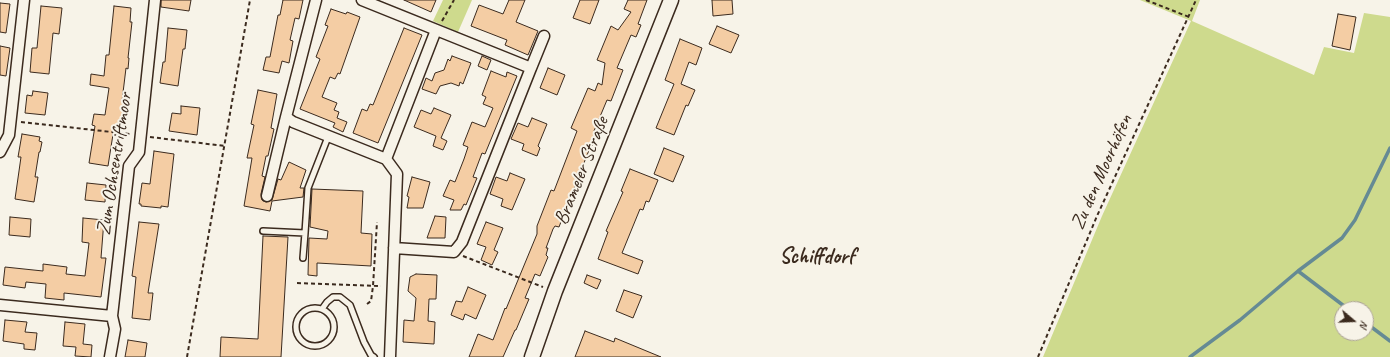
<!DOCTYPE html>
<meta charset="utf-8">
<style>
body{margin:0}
#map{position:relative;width:1390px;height:357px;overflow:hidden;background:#f7f3e8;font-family:Caveat,sans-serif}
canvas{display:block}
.north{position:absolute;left:1334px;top:301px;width:40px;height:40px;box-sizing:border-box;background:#f7f3e8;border:1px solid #aca397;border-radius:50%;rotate:109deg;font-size:11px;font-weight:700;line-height:16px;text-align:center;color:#3b2a1e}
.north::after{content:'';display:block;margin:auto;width:14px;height:18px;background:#3b2a1e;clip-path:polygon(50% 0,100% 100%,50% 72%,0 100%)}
</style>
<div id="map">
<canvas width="1390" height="357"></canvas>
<div class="north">N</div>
</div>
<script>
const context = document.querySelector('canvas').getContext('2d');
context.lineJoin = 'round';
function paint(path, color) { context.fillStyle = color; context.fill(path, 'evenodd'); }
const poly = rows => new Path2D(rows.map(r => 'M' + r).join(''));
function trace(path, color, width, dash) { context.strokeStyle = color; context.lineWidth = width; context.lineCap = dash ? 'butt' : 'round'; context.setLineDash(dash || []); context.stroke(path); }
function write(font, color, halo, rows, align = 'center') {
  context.font = font + ' Caveat,sans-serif'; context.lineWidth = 4; context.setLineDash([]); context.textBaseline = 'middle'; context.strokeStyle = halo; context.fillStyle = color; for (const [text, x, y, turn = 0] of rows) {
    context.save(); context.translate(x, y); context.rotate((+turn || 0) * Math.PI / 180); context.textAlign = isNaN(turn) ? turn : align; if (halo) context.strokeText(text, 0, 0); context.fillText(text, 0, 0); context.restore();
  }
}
const green = poly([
 [443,0,472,0,458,32,433,21],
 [1140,0,1200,0,1192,21,1314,75,1324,47,1354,53,1364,13,1390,17,1390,357,1043,357,1102,216,1191,21],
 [1342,309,1366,309,1366,333,1342,333]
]);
const stream = poly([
 [1298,271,1348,309],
 [1366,323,1390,341],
 [1190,357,1240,320,1298,271,1342,238,1355,220,1390,148]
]);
const building = poly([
 [161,0,191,0,189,11,161,7,161,0],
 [283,0,303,0,299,19,295,18,290,40,293,41,289,63,282,61,279,73,263,70,266,57,270,57,278,15,280,15,283,0],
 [404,0,436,0,431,12,404,0],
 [509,0,525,0,516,22,538,31,528,55,505,45,507,40,471,26,479,5,503,14,509,0],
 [580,0,599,0,590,24,573,18,580,0],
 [628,0,647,0,638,24,641,25,636,37,631,35,617,68,623,70,611,101,607,100,594,131,597,133,592,146,591,145,559,227,555,226,553,229,546,248,548,248,546,255,548,257,540,276,535,274,525,298,529,299,516,330,515,330,503,357,469,357,478,334,493,340,505,308,506,309,537,234,537,226,551,190,554,191,577,131,571,128,588,88,595,91,598,83,602,85,605,63,597,60,611,26,618,30,631,12,624,9,628,0],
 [712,0,732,0,733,14,713,16,712,0],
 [0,3,10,4,6,33,0,32,0,3],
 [41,6,62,8,59,34,53,33,49,74,30,72,32,48,37,48,41,6],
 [114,6,131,8,130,22,132,22,128,58,129,58,128,69,126,68,122,101,126,102,123,124,118,123,118,129,114,128,108,166,89,163,95,126,92,125,94,114,105,115,109,88,90,85,91,74,104,76,106,55,109,55,114,6],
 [331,9,346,14,347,12,360,17,340,74,338,73,335,79,330,77,322,97,337,103,334,110,339,112,337,118,347,122,343,132,333,127,335,123,300,109,320,59,316,57,328,26,325,25,331,9],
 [1338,14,1356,17,1350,50,1332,46,1338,14],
 [717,26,739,35,731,53,709,44,717,26],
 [168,28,187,30,185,49,183,49,178,86,160,83,163,62,165,62,168,28],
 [404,28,422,35,378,143,353,133,362,109,367,111,370,104,373,105,404,28],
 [680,39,702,48,696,65,689,62,681,84,695,90,688,106,686,105,674,135,656,128,674,84,665,80,680,39],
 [0,46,10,48,6,76,0,75,0,46],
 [452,56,471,63,463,84,460,82,459,86,451,83,440,86,436,94,422,89,426,78,432,81,435,73,444,70,448,59,450,61,452,56],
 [482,56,491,60,487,70,478,66,482,56],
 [548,68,565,75,557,95,540,88,548,68],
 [491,71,506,77,507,72,517,76,485,154,482,153,473,177,477,178,466,205,464,204,461,210,450,210,454,200,443,196,450,180,455,182,464,159,468,147,463,145,472,122,485,127,493,108,483,104,486,97,482,95,491,71],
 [258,90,277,94,271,128,274,129,268,156,266,156,262,176,265,177,261,194,262,200,266,202,272,200,278,179,281,180,289,162,306,170,300,188,304,188,303,197,272,201,270,211,244,206,252,158,247,158,254,125,251,124,258,90],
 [33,91,48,93,45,115,25,113,27,95,32,96,33,91],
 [181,106,200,108,197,135,169,131,172,113,181,114,181,106],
 [434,108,451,115,441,138,447,141,443,150,433,146,436,136,414,127,421,110,431,114,434,108],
 [532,118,547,124,538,146,540,148,537,156,522,150,524,144,511,139,518,123,528,127,532,118],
 [22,134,40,137,39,141,42,142,40,152,39,152,35,177,38,177,34,202,15,199,21,157,18,157,22,134],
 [664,148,684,156,673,182,654,174,664,148],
 [154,151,174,154,168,207,161,206,161,208,141,206,141,204,139,204,142,183,150,184,154,151],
 [630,169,658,180,649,202,646,201,643,210,640,209,622,253,643,261,638,274,598,259,608,232,606,231,623,192,621,191,630,169],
 [510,173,525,179,512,210,501,206,503,199,490,194,496,177,507,181,510,173],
 [412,177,430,182,423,208,407,208,409,197,407,196,412,177],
 [87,183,106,185,105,202,85,200,87,183],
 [312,189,363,191,361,233,372,234,371,266,317,263,317,276,308,275,309,238,327,239,328,231,310,227,312,189],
 [435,216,446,217,445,238,427,238,435,216],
 [10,217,31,219,30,237,9,235,10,217],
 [83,218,104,220,101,258,106,258,101,297,64,293,64,300,45,298,46,284,26,282,25,288,3,285,5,267,43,271,43,264,67,267,66,274,85,276,89,243,82,242,83,218],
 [139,222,159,224,148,293,153,293,150,320,132,318,136,277,132,276,139,222],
 [486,222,503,228,494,250,498,252,492,265,481,260,486,247,477,244,486,222],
 [263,236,288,237,281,357,220,357,221,337,258,339,263,236],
 [416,274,437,275,436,299,429,299,428,321,435,322,434,344,403,342,404,320,414,321,416,298,408,291,410,277,416,274],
 [587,275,601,280,597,289,584,283,587,275],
 [468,287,486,295,476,319,465,314,463,320,451,315,456,301,462,302,468,287],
 [624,290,642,296,633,318,616,311,624,290],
 [5,320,27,322,25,332,37,333,35,350,24,349,24,344,3,341,5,320],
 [65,322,85,324,83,344,92,345,91,357,75,356,76,347,63,346,65,322],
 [585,331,614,342,615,338,661,357,575,357,585,331],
 [128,340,147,343,145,357,125,357,128,340]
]);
const path = poly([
 [1146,0,1189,17],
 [442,21,454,0],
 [21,122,130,134],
 [150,137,225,146],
 [463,256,543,287],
 [297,283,381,286],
 [367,304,371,301,373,286,377,222],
 [187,357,250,0],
 [1038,357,1097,216,1196,0]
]);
const lane = poly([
 [263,231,305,233,308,188,328,137],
 [303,258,305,233],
 '296 327a19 19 0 1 1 38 0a19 19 0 1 1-38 0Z',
 [322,309,327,302,333,297,340,297,350,305,364,342,371,355,374,357]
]);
const street = poly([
 [316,0,286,117,293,122,386,159],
 [362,0,531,68,462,242,454,252,394,248],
 [531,68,544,36],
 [0,152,9,135,24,0],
 [267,196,286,117],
 [0,305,112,316],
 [110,357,115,329,112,316,129,166,139,152,155,0],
 [390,357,397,174,386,159,436,30]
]);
const secondary = poly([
 [532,357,555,291,671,0]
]);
const streetNames = [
 ["Zum Ochsentriftmoor",115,164,-81],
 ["Brameler Straße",582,171,-68],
 ["Zu den Moorhöfen",1102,172,-66]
];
const quarterNames = [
 ["Schiffdorf",817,257]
];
paint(green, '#ceda8d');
trace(stream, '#658a94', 3.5);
paint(building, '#f4cda4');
trace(building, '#3b2a1e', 1);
trace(lane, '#3b2a1e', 8);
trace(street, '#3b2a1e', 13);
trace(secondary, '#3b2a1e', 17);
trace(path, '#3b2a1e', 2, [4, 3]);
trace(lane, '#f7f3e8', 5);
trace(street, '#f7f3e8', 10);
trace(secondary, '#f7f3e8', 14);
write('20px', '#3b2a1e', '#f7f3e8', streetNames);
write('bold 22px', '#3b2a1e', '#f7f3e8', quarterNames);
</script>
